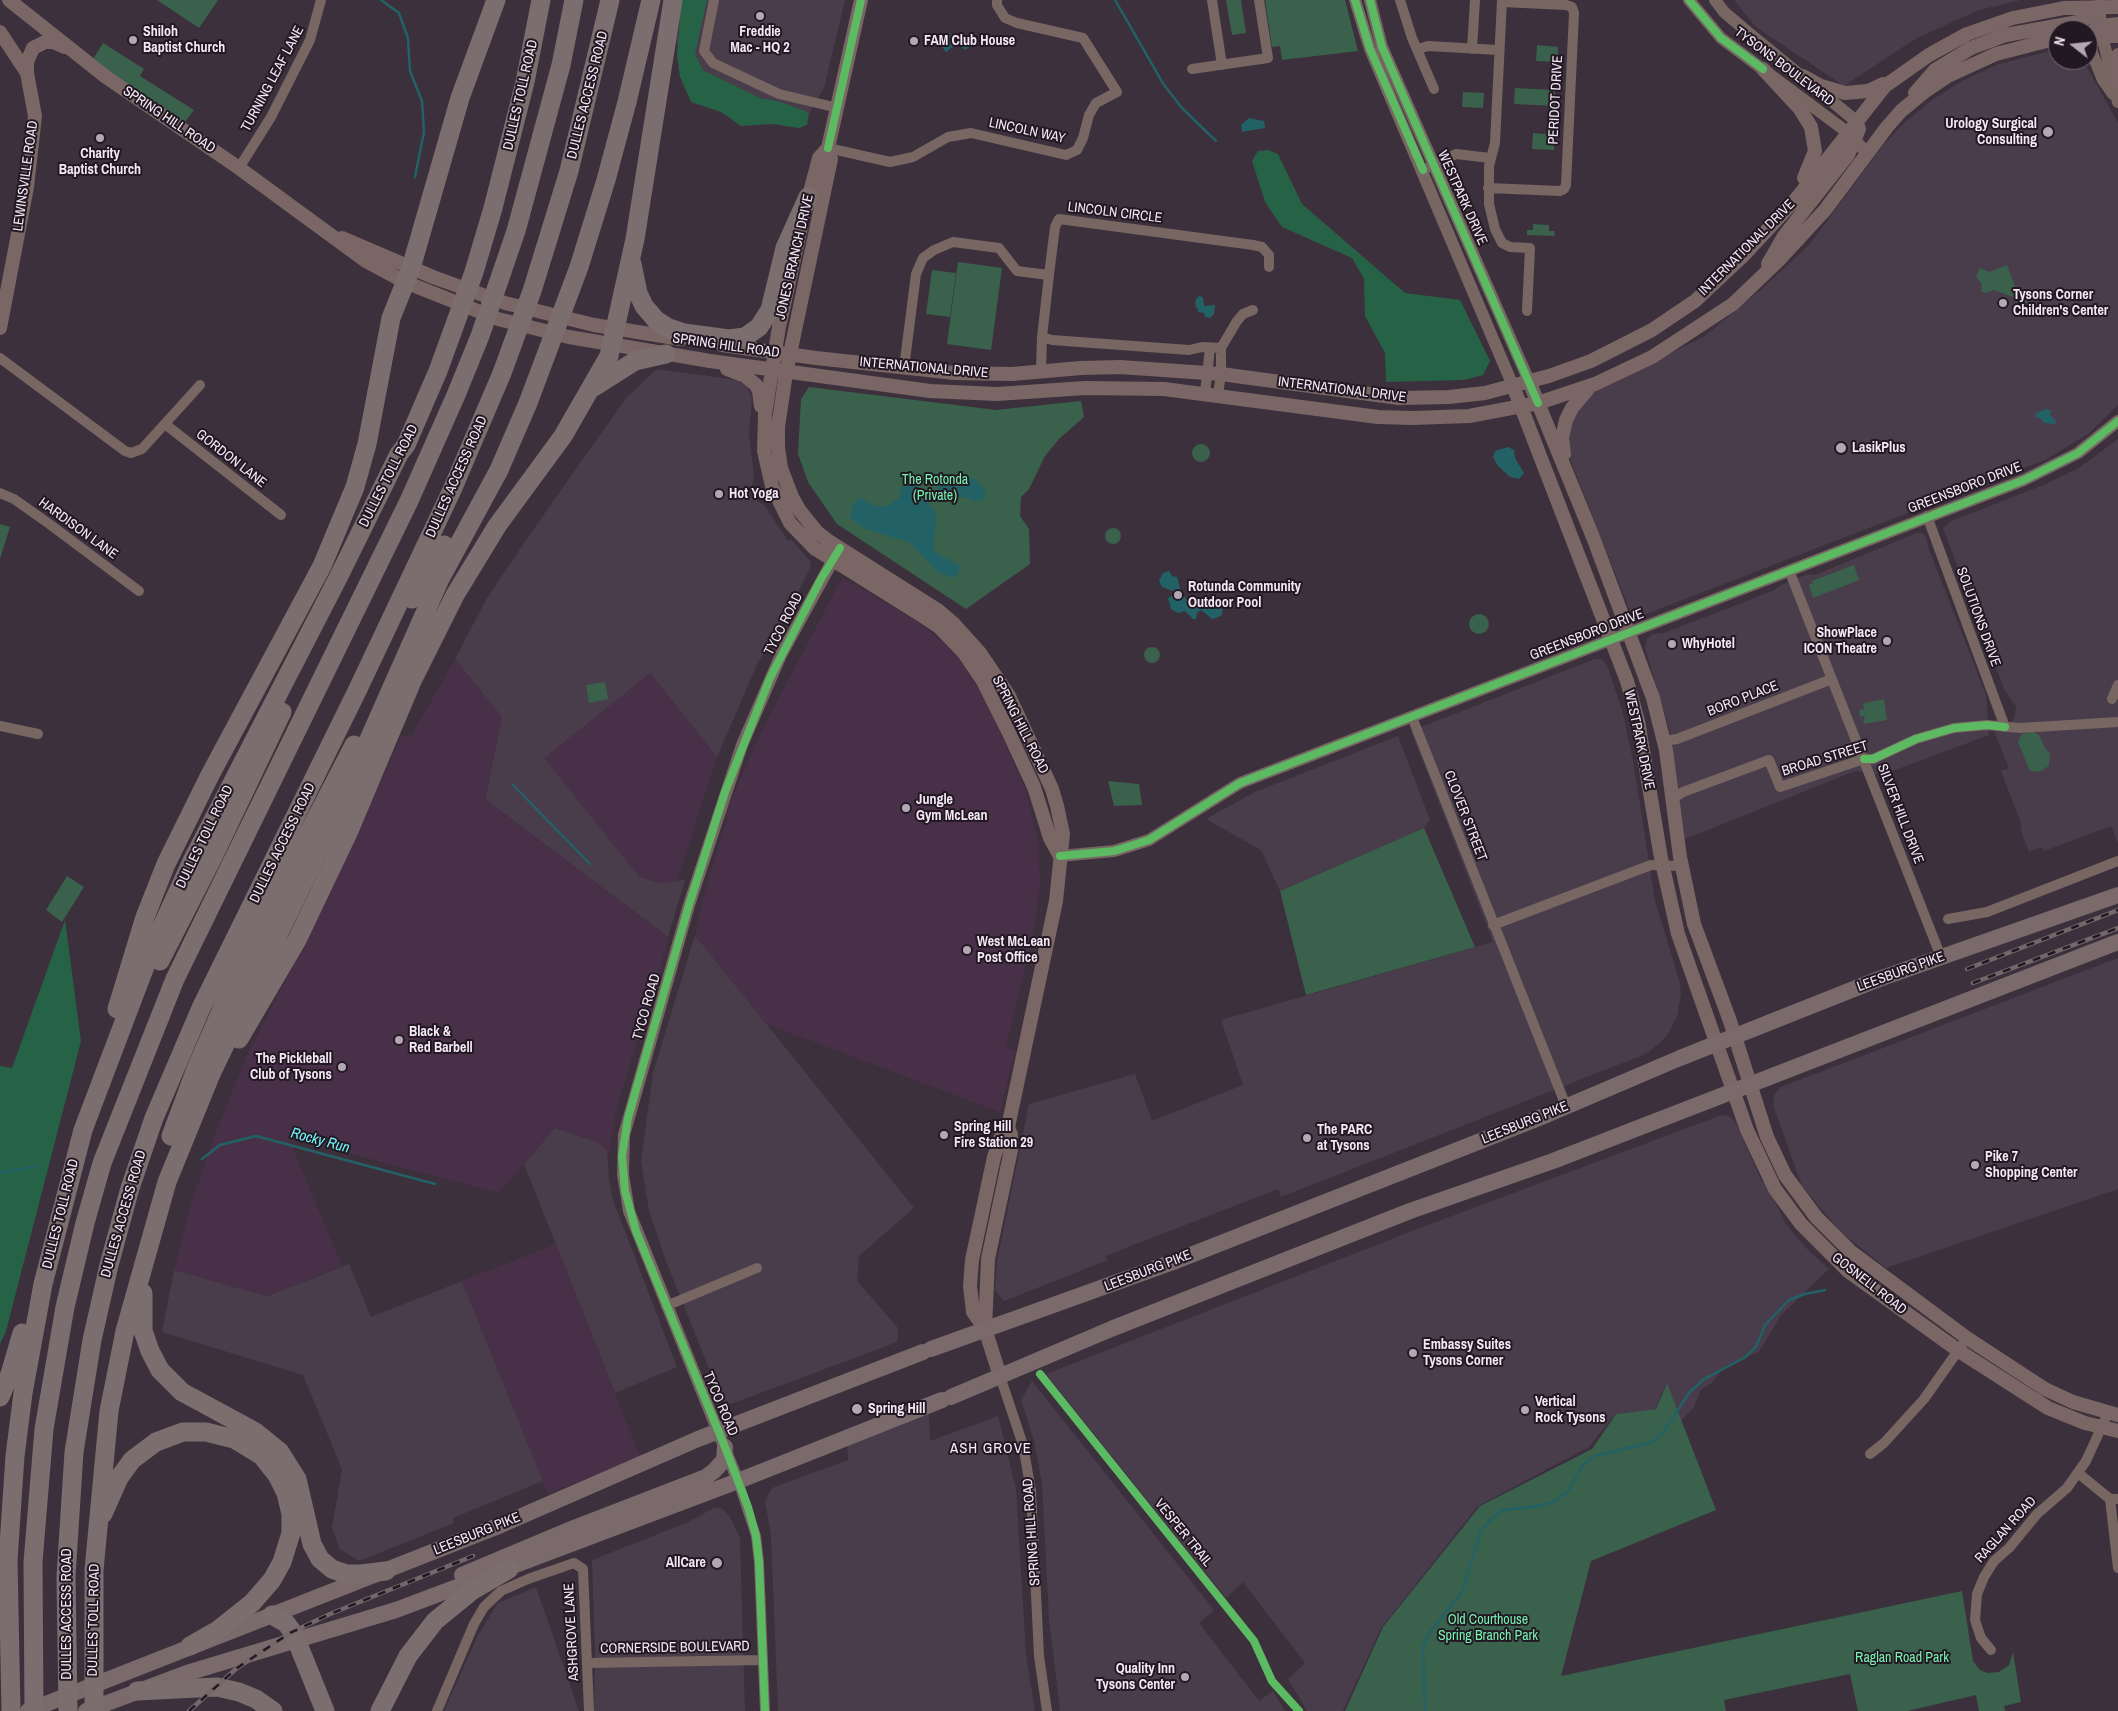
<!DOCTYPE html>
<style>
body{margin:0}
#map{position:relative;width:2118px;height:1711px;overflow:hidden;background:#3c303c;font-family:"Archivo Narrow",sans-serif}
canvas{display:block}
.north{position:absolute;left:2048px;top:20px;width:50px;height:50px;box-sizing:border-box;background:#221822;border:1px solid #766b76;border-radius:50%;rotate:286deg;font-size:14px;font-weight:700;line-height:20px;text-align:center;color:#f5e7f5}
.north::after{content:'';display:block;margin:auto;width:18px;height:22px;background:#b4a7b4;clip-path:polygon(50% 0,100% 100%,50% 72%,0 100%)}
</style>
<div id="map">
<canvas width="2118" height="1711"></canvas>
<div class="north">N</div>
</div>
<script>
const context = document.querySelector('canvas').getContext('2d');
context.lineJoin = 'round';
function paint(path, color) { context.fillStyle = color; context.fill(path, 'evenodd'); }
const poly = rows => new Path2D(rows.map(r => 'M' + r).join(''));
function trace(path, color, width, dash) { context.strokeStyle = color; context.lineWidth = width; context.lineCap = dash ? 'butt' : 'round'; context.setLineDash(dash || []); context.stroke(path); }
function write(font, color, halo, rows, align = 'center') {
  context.font = font + ' "Archivo Narrow",sans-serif'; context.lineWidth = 4; context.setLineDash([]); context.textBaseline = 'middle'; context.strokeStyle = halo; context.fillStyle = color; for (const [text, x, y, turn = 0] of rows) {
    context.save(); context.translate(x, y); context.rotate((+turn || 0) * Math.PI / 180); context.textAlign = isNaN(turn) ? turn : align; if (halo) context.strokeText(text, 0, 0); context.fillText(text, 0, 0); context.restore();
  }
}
const commercial = poly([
 [684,0,845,0,824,88,809,114,778,101,760,98,703,70,676,42],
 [1734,0,2021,0,1979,10,1915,39,1844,86,1756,27],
 [2058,49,2058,60,2083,60,2118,123,2118,405,2088,434,2045,460,1641,616,1630,611,1565,446,1567,420,1590,394,1705,336,1764,287,1810,244,1883,145,1903,124,1932,100,1964,80,1999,64],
 [657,369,736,380,747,387,752,399,749,433,754,476,750,496,765,506,788,541,791,539,811,562,810,569,771,644,759,660,717,757,650,673,660,883,685,880,668,937,485,799,502,717,455,659,487,598,533,530,626,398],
 [2118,439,2118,843,2111,826,2044,851,2042,847,2029,852,2020,828,2022,826,2001,771,2009,768,1993,729,2011,723,2015,716,2016,707,2004,689,1943,528,1949,522,2046,484,2079,468],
 [1919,532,1926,536,1928,547,1986,695,1989,735,1882,775,1855,771,1685,839,1670,731,1645,648,1647,639,1653,634,1664,633,1775,590,1781,585,1808,574,1815,575],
 [1595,659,1601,659,1607,665,1623,713,1634,766,1655,901,1680,983,1681,994,1677,1017,1666,1037,1649,1052,1638,1057,1281,1197,1278,1189,1105,1256,1108,1260,1004,1301,995,1290,997,1261,1029,1104,1135,1074,1152,1121,1243,1085,1221,1020,1493,942,1411,731],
 [1398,736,1430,820,1424,828,1280,891,1261,850,1206,819,1255,792],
 [695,935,914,1208,859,1256,857,1281,898,1328,897,1342,731,1404,722,1401,666,1261,649,1211,641,1161,653,1073],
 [2118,958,2118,1189,1886,1268,1841,1232,1802,1186,1773,1105,1774,1095,1781,1087],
 [1722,1115,1728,1116,1735,1121,1762,1182,1765,1181,1786,1224,1805,1247,1829,1269,1781,1315,1759,1352,1725,1366,1711,1384,1701,1389,1694,1407,1680,1422,1666,1384,1655,1409,1615,1414,1589,1447,1478,1506,1381,1628,1343,1711,1307,1711,1288,1679,1305,1663,1243,1582,1226,1598,1046,1374,1420,1228],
 [555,1128,598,1142,607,1150,609,1179,613,1200,677,1367,615,1393,524,1164],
 [349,1264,371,1317,462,1281,543,1481,453,1518,454,1523,359,1561,340,1549,332,1528,342,1469,303,1375,162,1332,174,1270,267,1296],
 [1032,1381,1214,1610,1199,1623,1259,1701,1273,1691,1285,1711,1060,1711,1049,1619,1042,1483,1034,1441,1021,1400],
 [929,1412,930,1441,998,1416,1016,1489,1026,1655,1035,1711,778,1711,771,1535,765,1501,772,1488,848,1460,847,1444],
 [714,1508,721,1508,729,1515,740,1538,745,1711,594,1711,595,1651,592,1560,686,1523],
 [536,1587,579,1711,444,1711,478,1635,498,1603]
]);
const built = poly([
 [842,578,918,622,945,644,962,663,985,699,1025,788,1038,840,1040,882,1035,925,1006,1048,1015,1052,1000,1112,766,1024,695,935,702,902,728,816,725,815,761,732],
 [455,659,502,717,485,799,669,938,617,1107,609,1153,598,1142,555,1128,499,1193,288,1137,342,1266,267,1296,174,1270,190,1207,212,1143,246,1057,325,904,401,737,412,735],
 [650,673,717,757,677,881,660,883,639,877,544,758],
 [556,1244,640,1457,548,1494,462,1281]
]);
const green = poly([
 [157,0,218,0,199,28],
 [1226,0,1241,0,1246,33,1232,35],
 [1265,0,1345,0,1358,51,1282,60,1280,46,1272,47],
 [103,43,144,69,140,76,194,110,185,122,92,61],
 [1537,45,1558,47,1558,62,1536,61],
 [1515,88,1555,90,1555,106,1514,104],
 [1463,92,1484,93,1483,108,1462,107],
 [1533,133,1555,135,1554,150,1532,149],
 [1533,224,1549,225,1549,231,1555,231,1554,236,1527,235,1527,230,1533,230],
 [958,262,1002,268,991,350,947,344],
 [2007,265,2018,294,2032,289,2036,298,2020,305,2018,299,1994,290,1986,293,1981,291,1982,284,1976,277,1980,268,1989,272],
 [932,270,956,273,950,317,926,314],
 [809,387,996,410,1081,401,1084,417,1059,439,1045,456,1029,489,1021,497,1020,516,1029,529,1030,564,966,609,837,524,808,482,798,454,801,399],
 '1192 453a9 9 0 1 1 18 0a9 9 0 1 1-18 0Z',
 [0,524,10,527,0,559],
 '1105 536a8 8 0 1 1 16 0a8 8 0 1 1-16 0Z',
 [1854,565,1859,580,1813,598,1809,585,1813,583,1812,581],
 '1469 624a10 10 0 1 1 20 0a10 10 0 1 1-20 0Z',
 '1144 655a8 8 0 1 1 16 0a8 8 0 1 1-16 0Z',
 [605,682,608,699,589,703,586,685],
 [1884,699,1887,720,1863,724,1865,716,1860,717,1859,710,1864,709,1863,704,1869,702],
 [2033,732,2039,735,2045,748,2050,754,2049,766,2041,771,2034,772,2029,769,2018,742,2022,734],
 [1108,781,1139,784,1142,805,1114,806],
 [1424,828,1475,947,1306,995,1280,891],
 [67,876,84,887,62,922,46,910],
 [1667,1383,1716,1510,1591,1561,1561,1676,1962,1591,1973,1661,1980,1670,1987,1673,1999,1672,2009,1665,2013,1652,2021,1702,2004,1706,2005,1711,1979,1711,1976,1695,1907,1711,1858,1711,1850,1674,1724,1700,1726,1711,1345,1711,1383,1627,1480,1506,1592,1449,1616,1414,1656,1409]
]);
const forest = poly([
 [681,0,707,0,695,54,703,70,760,98,778,101,805,111,809,114,807,125,799,128,772,124,741,126,721,112,691,102,680,77,677,55],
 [1268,150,1278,154,1302,204,1405,293,1460,300,1490,361,1483,375,1464,380,1386,382,1385,353,1365,316,1364,279,1352,258,1282,227,1265,202,1252,161,1258,151],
 [65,920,81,1041,6,1331,0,1344,0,1066,12,1068]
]);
const water = poly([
 [949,33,953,37,959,34,963,41,969,39,971,46,965,50,957,43,946,52,942,47,946,44,944,41],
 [1249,118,1264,121,1265,128,1242,132,1241,125],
 [1199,296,1203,297,1204,306,1215,305,1214,314,1210,318,1205,317,1204,313,1198,312,1198,308,1196,308,1195,301],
 [2047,409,2051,410,2050,415,2056,421,2055,424,2044,423,2041,419,2035,417,2036,413],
 [1508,447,1514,450,1515,458,1524,473,1519,479,1510,477,1498,466,1493,457,1495,451],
 [942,477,972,477,985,490,985,498,976,502,966,497,944,499,939,496,937,483,938,478],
 [908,479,920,485,920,490,936,514,933,549,938,554,960,566,958,574,952,578,938,572,909,542,865,529,851,519,851,508,859,497,878,507,885,507,899,498,904,480],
 [1169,571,1172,576,1177,577,1181,592,1187,600,1206,604,1219,602,1219,607,1223,610,1221,616,1212,619,1201,610,1197,613,1196,619,1193,619,1185,611,1178,613,1171,609,1168,598,1173,595,1173,591,1162,587,1159,581,1163,573]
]);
const stream = poly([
 [381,0,399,13,408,38,410,71,422,101,424,132,415,177],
 [1115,0,1164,85,1182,108,1216,141],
 [512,784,590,864],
 [202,1159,220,1145,256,1136,435,1184],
 [0,1173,37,1166],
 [1425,1711,1423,1648,1428,1635,1462,1592,1481,1531,1492,1518,1503,1510,1540,1506,1555,1501,1568,1491,1583,1465,1595,1456,1653,1442,1664,1431,1689,1393,1704,1379,1744,1358,1756,1347,1765,1325,1789,1300,1805,1294,1825,1290]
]);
const minor = poly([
 [714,0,704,51,713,63,779,94,838,108],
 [1212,0,1222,65],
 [1400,0,1412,38,1434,89],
 [1502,0,1495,143,1489,166,1489,204,1495,229,1502,243,1510,247,1530,248,1527,311],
 [1418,49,1428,46,1498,50],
 [1472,49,1475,0],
 [1192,69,1268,58,1259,0],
 [828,148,890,162,913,157,948,137,971,133,1066,155,1077,150,1083,138,1089,115,1096,103,1117,92,1083,38,1017,23,1005,18,997,5,997,0],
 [239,168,271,117,310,40,321,0],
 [1423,170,1456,154,1490,158],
 [1488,188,1560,191,1564,189,1566,185,1574,13,1572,7,1566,5,1502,2],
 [1042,337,1052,340,1189,350,1202,347,1221,348],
 [0,358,125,451,131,453,142,449,200,385],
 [904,368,916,274,923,258,934,250,953,242,999,248,1017,271,1049,275],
 [1041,371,1042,337,1049,275,1055,227,1059,219,1253,245,1262,247,1269,255,1269,267],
 [1205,393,1210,348],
 [1218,395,1221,374,1221,348,1237,321,1243,314,1253,310],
 [165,424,281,515],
 [0,493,14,499,48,523,139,591],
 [1927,516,2005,727],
 [1789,570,1941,957],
 [2112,699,2118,685],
 [1412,717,1566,1106],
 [0,726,38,734],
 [1664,741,1677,739,1832,679],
 [1672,799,1683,792,1769,760,1780,787,1864,759,1873,759,1916,739,1954,728,1987,725,2020,728,2118,722],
 [1948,919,1987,912,2118,861],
 [1493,925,1651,865,1682,866],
 [666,1306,757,1268],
 [1000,1376,1023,1445,1031,1491,1039,1656,1047,1711],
 [1870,1454,1884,1443,1924,1399,1967,1338],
 [2078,1473,2110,1499,2118,1499],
 [738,1481,756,1536,759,1562,765,1711],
 [2110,1499,2118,1568],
 [1991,1650,1981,1638,1975,1620,1977,1594,1984,1577,1994,1561,2009,1548,2037,1514,2067,1488,2086,1461,2108,1413],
 [588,1663,762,1660],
 [437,1711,474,1624,484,1607,501,1591,528,1579,574,1563,583,1569,589,1711]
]);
const tertiary = poly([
 [1355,0,1370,49,1513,386],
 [1370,0,1382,47,1529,381],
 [1689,0,1721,38,1847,132,1867,153],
 [1715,0,1724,12,1750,34,1856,121],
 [2099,6,2102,35,2118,102],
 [2088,43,2103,80,2113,94],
 [1060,856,1114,851,1149,840,1240,783,2024,480,2078,453,2118,421],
 [738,1481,629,1211,623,1175,624,1135,689,905,742,745,781,655,838,551]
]);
const secondary = poly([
 [9,0,106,77,239,168,366,261,405,282,498,319,569,337,710,361,930,391,997,394,1085,388,1164,389,1378,417,1412,418,1469,416,1538,403,1595,384,1652,357,1733,304,1778,261,1825,210,1887,127,1901,111,1924,92,1948,76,1996,54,2058,38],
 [861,0,828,148,831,159,786,373,778,427,778,447,781,468,792,497,800,511,817,532,830,542,939,611,953,623,980,653,1009,696,1052,789,1057,806,1063,834,1056,901,1008,1127,1002,1134,994,1157,972,1260,970,1286,973,1312,985,1329,1000,1376],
 [0,32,27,73,35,116,27,187,0,328],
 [2088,34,2101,26,2118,24],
 [2088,36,2118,36],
 [1763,69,1800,109,1811,127,1815,151,1804,178],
 [27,73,27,62,33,48,45,42,53,42,65,47],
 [1803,76,1821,86,1845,93,1868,91,1883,84],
 [2113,80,2118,55],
 [1915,93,1935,70,1971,48,2006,35,2078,22,2091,16,2099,6],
 [806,207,819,158,828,148],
 [801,227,779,327,765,414,764,451,772,486,790,523,814,548,921,615,939,627,964,653,983,681,1008,731,1034,787,1050,838,1060,856],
 [342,238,433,277,505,303,594,325,681,339],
 [1768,264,1784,236,1848,155,1859,129,1856,121],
 [722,345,816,358,955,373,1012,374,1081,368,1120,367,1221,374,1399,398,1449,397,1485,393,1549,376,1591,361,1652,330,1695,301,1743,256,1796,199,1885,86,1929,55,1967,34,2013,18,2064,8,2118,7],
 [727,369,745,376,756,385,759,391,761,406],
 [1529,381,1593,537,1653,698,1666,750,1680,857,1694,924,1730,1021,1767,1137,1785,1175,1816,1217,1850,1251,1967,1338,2045,1389,2073,1402,2118,1415],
 [1513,386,1627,681,1638,721,1661,858,1678,934,1747,1130,1775,1189,1801,1224,1848,1271,1959,1351,2048,1408,2085,1423,2118,1431],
 [1564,454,1562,438,1566,420,1572,408,1588,389],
 [985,1329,988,1259,1011,1150,1011,1135,1008,1127]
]);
const trunk = poly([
 [931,1349,1173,1262,1544,1116,1680,1058,1879,979,2118,895],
 [951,1397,1111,1329,1410,1211,1553,1161,2118,942],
 [462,1575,574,1528,706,1477,714,1471,724,1460,725,1447],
 [28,1711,501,1525,698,1439,923,1352],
 [86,1711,187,1673,396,1610,738,1481,942,1400]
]);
const motorway = poly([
 [632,264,638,293,644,306,656,320,675,332],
 [663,326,684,333,729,339,745,337,759,327,770,310,785,248,808,197],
 [594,387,635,361,666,354],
 [412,599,444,545],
 [160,961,214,855,282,712],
 [117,1009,145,917,166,864,210,775,322,566,355,487,367,444,391,318,411,268,460,98,496,0],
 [239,1039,297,940,348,833,412,681,455,595,497,526,563,436,609,356,635,239,673,0],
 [171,1136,196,1069,225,1002,298,853,354,745],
 [143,1293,143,1331,150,1351,160,1370,182,1392,254,1431,280,1452,297,1479,312,1544,320,1559,332,1569,346,1574,361,1574,386,1571],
 [0,1397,10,1374,22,1333],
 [103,1514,119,1478,132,1460,156,1442,183,1432,206,1432,234,1439,262,1456,277,1475,286,1493,291,1514,291,1533,282,1562,272,1580,252,1603,218,1630,190,1646],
 [272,1615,286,1623,294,1634,325,1711],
 [137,1691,217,1687,239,1692,256,1699,273,1711],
 [11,1711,8,1560,15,1456,23,1393,43,1284,83,1130,152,948,193,859,339,576,399,454,406,445,438,371,474,272,493,208,525,82,541,0],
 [34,1711,33,1562,44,1429,65,1307,85,1223,102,1163,175,979,409,501,456,395,480,336,516,231,561,65,574,0],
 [68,1711,66,1576,74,1452,92,1340,109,1265,130,1188,154,1118,201,1008,358,689,452,490,502,373,532,291,569,171,610,0],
 [94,1711,94,1570,109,1411,125,1331,167,1182,211,1074,330,827,440,579,499,470,528,403,579,267,606,180,627,102,651,0],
 [380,1711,408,1656,435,1621,473,1590,509,1569]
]);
const rail = poly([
 [1967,969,2118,910],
 [1973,983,2118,928],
 [189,1711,237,1668,290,1633,330,1614,473,1556]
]);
const cycleway = poly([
 [1355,0,1370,49,1423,170],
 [1370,0,1382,47,1538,403],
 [1689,0,1721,38,1763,69],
 [828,148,861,0],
 [1864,759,1873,759,1916,739,1954,728,1987,725,2005,727],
 [1060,856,1114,851,1149,840,1240,783,2024,480,2078,453,2118,421],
 [1040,1374,1254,1641,1272,1681,1299,1711],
 [765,1711,759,1562,756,1536,748,1507,725,1447,636,1231,625,1191,622,1156,628,1118,689,905,725,792,770,678,821,579,840,548]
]);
const markers = [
 [760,16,5,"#b4a7b4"],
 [133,40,5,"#b4a7b4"],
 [914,41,5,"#b4a7b4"],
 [2048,132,6,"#b4a7b4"],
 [100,138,5,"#b4a7b4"],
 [2003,303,5,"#b4a7b4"],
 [1841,448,6,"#b4a7b4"],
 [719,494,5,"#b4a7b4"],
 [1178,595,5,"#b4a7b4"],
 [1887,641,5,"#b4a7b4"],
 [1672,644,5,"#b4a7b4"],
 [906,808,5,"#b4a7b4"],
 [967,950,5,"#b4a7b4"],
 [399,1040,5,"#b4a7b4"],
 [342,1067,5,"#b4a7b4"],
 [944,1135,5,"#b4a7b4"],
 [1307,1138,5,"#b4a7b4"],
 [1975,1165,5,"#b4a7b4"],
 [1413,1353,5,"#b4a7b4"],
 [857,1409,6,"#b4a7b4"],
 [1525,1410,5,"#b4a7b4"],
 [717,1563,6,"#b4a7b4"],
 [1185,1677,5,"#b4a7b4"]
];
const poiNames = [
 ["Shiloh",143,32],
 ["Baptist Church",143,48],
 ["Freddie",760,32,"center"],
 ["Mac - HQ 2",760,48,"center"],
 ["FAM Club House",924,41],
 ["Urology Surgical",2037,124,"right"],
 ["Consulting",2037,140,"right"],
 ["Charity",100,154,"center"],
 ["Baptist Church",100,170,"center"],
 ["Tysons Corner",2013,295],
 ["Children's Center",2013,311],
 ["LasikPlus",1852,448],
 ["Hot Yoga",729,494],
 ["Rotunda Community",1188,587],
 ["Outdoor Pool",1188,603],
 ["ShowPlace",1877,633,"right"],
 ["ICON Theatre",1877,649,"right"],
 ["WhyHotel",1682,644],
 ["Jungle",916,800],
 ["Gym McLean",916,816],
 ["West McLean",977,942],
 ["Post Office",977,958],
 ["Black &",409,1032],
 ["Red Barbell",409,1048],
 ["The Pickleball",332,1059,"right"],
 ["Club of Tysons",332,1075,"right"],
 ["Spring Hill",954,1127],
 ["Fire Station 29",954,1143],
 ["The PARC",1317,1130],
 ["at Tysons",1317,1146],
 ["Pike 7",1985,1157],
 ["Shopping Center",1985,1173],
 ["Embassy Suites",1423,1345],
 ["Tysons Corner",1423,1361],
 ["Vertical",1535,1402],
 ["Rock Tysons",1535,1418],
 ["Spring Hill",868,1409],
 ["AllCare",706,1563,"right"],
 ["Quality Inn",1175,1669,"right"],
 ["Tysons Center",1175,1685,"right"]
];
const streetNames = [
 ["TYSONS BOULEVARD",1784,67,37],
 ["TURNING LEAF LANE",273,79,-62],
 ["DULLES TOLL ROAD",521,95,-77],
 ["DULLES ACCESS ROAD",588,95,-76],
 ["PERIDOT DRIVE",1556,100,-87],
 ["SPRING HILL ROAD",169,120,34],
 ["LINCOLN WAY",1027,131,12],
 ["LEWINSVILLE ROAD",26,176,-82],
 ["WESTPARK DRIVE",1462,198,66],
 ["LINCOLN CIRCLE",1115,213,7],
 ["INTERNATIONAL DRIVE",1747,248,-45],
 ["JONES BRANCH DRIVE",795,257,-77],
 ["SPRING HILL ROAD",726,346,8],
 ["INTERNATIONAL DRIVE",924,368,5],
 ["INTERNATIONAL DRIVE",1342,390,7],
 ["GORDON LANE",231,459,38],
 ["DULLES TOLL ROAD",389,476,-63],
 ["DULLES ACCESS ROAD",457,477,-66],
 ["GREENSBORO DRIVE",1965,488,-21],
 ["HARDISON LANE",78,529,36],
 ["SOLUTIONS DRIVE",1978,617,70],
 ["TYCO ROAD",784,624,-63],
 ["GREENSBORO DRIVE",1587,635,-21],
 ["BORO PLACE",1743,699,-21],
 ["SPRING HILL ROAD",1020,725,63],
 ["WESTPARK DRIVE",1639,740,78],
 ["BROAD STREET",1825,759,-17],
 ["SILVER HILL DRIVE",1900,814,69],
 ["CLOVER STREET",1465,816,69],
 ["DULLES TOLL ROAD",205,837,-64],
 ["DULLES ACCESS ROAD",283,843,-64],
 ["LEESBURG PIKE",1901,972,-20],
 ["TYCO ROAD",647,1007,-74],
 ["LEESBURG PIKE",1525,1123,-22],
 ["DULLES TOLL ROAD",61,1214,-76],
 ["DULLES ACCESS ROAD",124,1214,-74],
 ["LEESBURG PIKE",1148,1271,-21],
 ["GOSNELL ROAD",1869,1284,38],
 ["TYCO ROAD",720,1404,67],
 ["RAGLAN ROAD",2006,1530,-48],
 ["SPRING HILL ROAD",1032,1532,-94],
 ["VESPER TRAIL",1183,1533,51],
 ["LEESBURG PIKE",477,1534,-22],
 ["DULLES ACCESS ROAD",67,1614,-90],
 ["DULLES TOLL ROAD",94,1620,-89],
 ["ASHGROVE LANE",572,1632,-93],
 ["CORNERSIDE BOULEVARD",675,1648,-1]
];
const parkNames = [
 ["The Rotonda",935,480],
 ["(Private)",935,496],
 ["Old Courthouse",1488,1620],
 ["Spring Branch Park",1488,1636],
 ["Raglan Road Park",1902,1658]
];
const waterNames = [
 ["Rocky Run",320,1141,15]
];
const neighbourhoodNames = [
 ["ASH GROVE",991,1449]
];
paint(commercial, '#493d4c');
paint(built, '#493049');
paint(green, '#39614c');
paint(forest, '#266246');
paint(water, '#226266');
trace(stream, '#226266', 2.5);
trace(minor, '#776662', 10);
trace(tertiary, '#776662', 12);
trace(secondary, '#7a6765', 14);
trace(trunk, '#7a6a6b', 16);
trace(motorway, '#7c6d6f', 19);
trace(rail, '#73676a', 4.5);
trace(rail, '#221822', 2.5, [8]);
trace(cycleway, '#5cba63', 8);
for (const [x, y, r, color] of markers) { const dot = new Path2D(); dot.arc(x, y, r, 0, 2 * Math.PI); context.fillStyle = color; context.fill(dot); trace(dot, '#221822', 2); }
write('bold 14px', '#f5e7f5', '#221822', poiNames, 'left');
write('14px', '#f5e7f5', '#221822', streetNames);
write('14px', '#77f3b1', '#221822', parkNames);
write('italic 15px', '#70f4f9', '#221822', waterNames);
context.letterSpacing = '1px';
write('15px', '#f5e7f5', '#221822', neighbourhoodNames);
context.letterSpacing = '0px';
</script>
